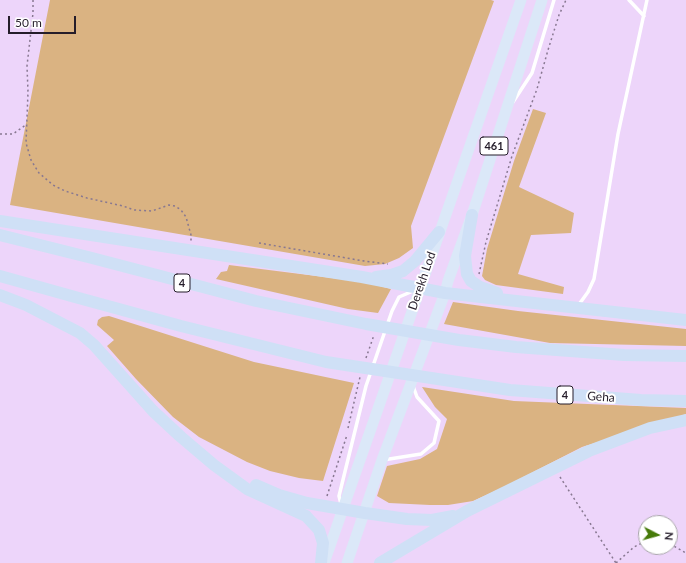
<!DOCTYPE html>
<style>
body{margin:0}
#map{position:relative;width:686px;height:563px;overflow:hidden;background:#edd5fa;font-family:Lato,sans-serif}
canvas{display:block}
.north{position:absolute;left:638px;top:515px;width:40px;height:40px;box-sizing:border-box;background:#fff;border:1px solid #a8a5aa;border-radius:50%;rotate:96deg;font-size:11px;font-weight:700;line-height:16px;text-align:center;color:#251d2a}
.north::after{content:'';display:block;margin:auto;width:14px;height:18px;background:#467a0a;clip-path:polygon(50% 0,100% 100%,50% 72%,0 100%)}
.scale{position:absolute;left:8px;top:16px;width:68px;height:18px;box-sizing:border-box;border:2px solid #251d2a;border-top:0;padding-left:5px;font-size:12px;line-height:14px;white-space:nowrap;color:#251d2a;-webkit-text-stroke:3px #fff;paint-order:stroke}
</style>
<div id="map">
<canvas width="686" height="563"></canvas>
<div class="north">N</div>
<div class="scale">50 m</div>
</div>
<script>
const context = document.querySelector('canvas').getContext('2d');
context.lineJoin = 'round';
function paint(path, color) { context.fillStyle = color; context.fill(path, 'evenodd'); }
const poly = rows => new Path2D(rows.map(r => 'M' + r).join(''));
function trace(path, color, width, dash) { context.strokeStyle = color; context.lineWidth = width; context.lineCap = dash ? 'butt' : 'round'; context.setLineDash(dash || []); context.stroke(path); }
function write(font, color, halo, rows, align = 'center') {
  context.font = font + ' Lato,sans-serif'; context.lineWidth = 4; context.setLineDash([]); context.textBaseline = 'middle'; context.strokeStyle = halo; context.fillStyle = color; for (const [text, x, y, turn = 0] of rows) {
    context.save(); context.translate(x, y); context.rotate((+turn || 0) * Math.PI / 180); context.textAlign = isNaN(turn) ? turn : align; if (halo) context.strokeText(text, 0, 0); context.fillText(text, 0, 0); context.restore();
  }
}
const green = poly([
 [50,0,491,0,494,1,411,226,413,248,399,258,385,264,365,266,10,205],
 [533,109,546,113,519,187,574,213,571,233,531,235,518,274,564,287,563,294,496,285,485,280,482,276,487,249,514,161],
 [229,265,364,282,391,289,378,313,348,309,216,279,221,272,227,271],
 [453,302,518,311,686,329,686,346,550,343,444,324],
 [109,316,254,362,354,383,323,481,299,478,270,471,247,462,199,437,173,417,136,379,107,346,114,340,97,325,98,320,102,317],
 [422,387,514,401,686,408,686,414,651,426,582,447,504,487,473,501,448,505,430,505,389,503,377,496,387,466,420,459,437,449,447,419,435,407]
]);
const path = poly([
 [33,0,33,13,27,66,28,92,26,143,31,160,39,173,53,185,65,191,87,198,123,206,134,210,152,211,169,205,175,206,181,210,186,217,191,235,191,241],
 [0,134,13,134,27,124],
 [259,243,364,261,388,264],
 [479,274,486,242,512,156,537,89,548,50,559,15,566,0],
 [366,358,374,335],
 [348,428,360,377],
 [560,477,616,563],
 [327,496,347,435],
 [670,544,686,553],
 [616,563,634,547,646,541]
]);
const service = poly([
 [629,0,644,16],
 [513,102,532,73,554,0],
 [580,303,588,292,594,279,618,134,647,0],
 [383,460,421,454,434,443,439,421,417,397,413,386],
 [341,504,339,496,366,386,392,311,399,297,413,291]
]);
const primary = poly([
 [324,563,521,0],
 [347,563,382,460,445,293,448,281,472,215,542,0]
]);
const trunk = poly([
 [472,215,465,256,467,274,471,281,480,287,497,293],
 [0,221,362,277,445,293,686,320],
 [0,235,92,258,256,301,366,324,459,340,516,347,624,355,686,356],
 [0,276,75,297,181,326,326,362,510,390,641,400,686,401],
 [376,277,391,275,403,271,415,261,439,232],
 [0,295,26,305,80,333,94,345,153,411,181,437,214,465,247,489,306,516,319,530,323,543,321,563],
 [256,485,279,495,307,503,365,513,407,519,432,520,453,516],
 [380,563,467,511,589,451,650,428,686,420]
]);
const shields = [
 [494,146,28],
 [182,283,16],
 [565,395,16]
];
const shieldNames = [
 ["461",494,146],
 ["4",182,283],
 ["4",565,395]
];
const streetNames = [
 ["Derekh Lod",422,281,-71],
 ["Geha",601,397,4]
];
paint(green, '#dab382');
trace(path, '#887891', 1.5, [2, 3]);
trace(service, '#fff', 3.5);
trace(primary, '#dbe8f8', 11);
trace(trunk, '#cfe0f6', 12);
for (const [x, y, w] of shields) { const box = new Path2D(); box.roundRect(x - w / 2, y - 9, w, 18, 3); context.fillStyle = '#fff'; context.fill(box); trace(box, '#251d2a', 1); }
write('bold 11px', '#251d2a', null, shieldNames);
write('12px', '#251d2a', '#fff', streetNames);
</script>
